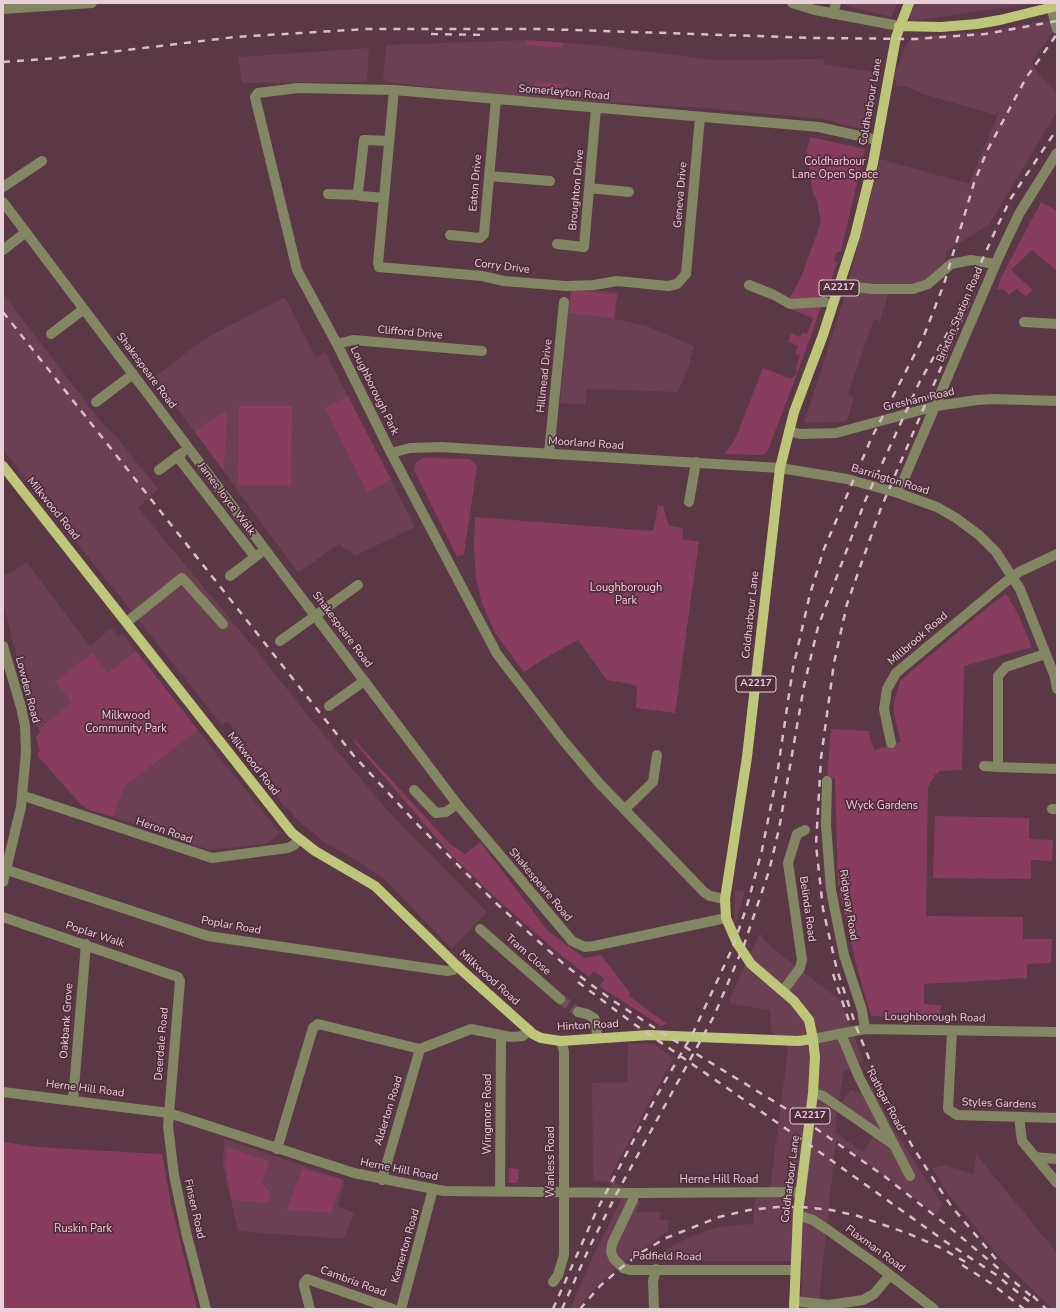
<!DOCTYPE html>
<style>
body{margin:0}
#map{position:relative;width:1060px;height:1312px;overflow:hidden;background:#5b3846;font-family:"Nunito Sans",sans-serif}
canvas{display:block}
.frame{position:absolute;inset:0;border:4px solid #e7d0d8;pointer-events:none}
</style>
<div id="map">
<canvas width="1060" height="1312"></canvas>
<div class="frame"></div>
</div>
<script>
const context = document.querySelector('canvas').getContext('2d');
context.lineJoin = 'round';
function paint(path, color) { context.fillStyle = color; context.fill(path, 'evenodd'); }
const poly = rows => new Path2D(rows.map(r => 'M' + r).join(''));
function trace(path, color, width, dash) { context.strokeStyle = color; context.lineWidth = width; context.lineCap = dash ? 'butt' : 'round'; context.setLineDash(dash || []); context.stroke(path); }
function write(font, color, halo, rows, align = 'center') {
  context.font = font + ' "Nunito Sans",sans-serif'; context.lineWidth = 3.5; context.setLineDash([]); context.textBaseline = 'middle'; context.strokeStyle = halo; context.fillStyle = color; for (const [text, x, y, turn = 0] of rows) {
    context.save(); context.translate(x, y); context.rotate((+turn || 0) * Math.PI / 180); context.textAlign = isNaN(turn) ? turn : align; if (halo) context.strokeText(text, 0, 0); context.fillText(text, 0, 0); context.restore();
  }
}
const built = poly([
 [844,3,898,3,891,17,843,5],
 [915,3,1038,3,911,21,909,14],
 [1057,19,1057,27,1032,61,1037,72,1057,93,1057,111,990,224,947,251,944,266,930,279,910,286,860,284,849,280,880,159,969,184,1001,107,996,115,923,94,906,86,897,86,894,75,910,37,983,32],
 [526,40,585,44,714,60,823,59,824,64,878,73,864,130,823,119,703,108,511,96,386,82,383,75,386,45],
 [369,48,367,82,242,83,238,57],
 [570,288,617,292,615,319,647,326,694,346,688,369,678,392,587,389,585,405,560,403],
 [852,290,889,292,880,321,874,319,848,394,854,397,847,421,845,422,804,423,845,295],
 [3,293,101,422,117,437,158,489,138,508,259,654,322,733,386,809,487,912,452,949,386,881,358,861,327,844,297,820,287,807,285,808,269,787,270,786,233,740,239,736,227,721,222,725,3,450],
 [285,297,316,358,325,352,415,527,355,556,339,544,298,573,195,432,153,378,204,339],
 [27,562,90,646,111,628,118,636,123,634,136,651,39,729,34,722,23,684,3,602,3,576,12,572],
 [198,730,280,833,266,844,210,850,113,817,124,787],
 [735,890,745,891,734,927],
 [760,933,764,940,781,955,840,1000,864,1061,844,1071,837,1109,836,1133,863,1152,877,1131,839,1105,851,1090,861,1093,872,1087,892,1127,943,1205,936,1214,836,1140,818,1309,801,1309,803,1261,647,1261,685,1239,717,1227,753,1224,755,1197,770,1189,788,1049,771,1031,770,1010,732,1004,729,1000],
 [628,1044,654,1044,673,1058,610,1177,640,1202,636,1212,660,1212,660,1220,668,1220,668,1232,630,1257,600,1283,576,1309,570,1309,592,1258,623,1196,608,1182,593,1181,592,1083,627,1082],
 [224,1139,345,1180,338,1206,354,1213,344,1239,238,1231,223,1166],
 [976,1154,1057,1253,1057,1309,1052,1309,1002,1260,950,1196,932,1168,946,1165,974,1174]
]);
const green = poly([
 [526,40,563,43,562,48,525,45],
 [535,82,562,84,561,90,534,88],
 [810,137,865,149,841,251,836,253,834,259,837,263,800,366,768,450,765,454,760,455,725,454,736,437,763,368,791,379,797,373,796,366,800,356,795,354,798,346,788,342,791,333,799,337,803,332,807,334,813,318,785,307,802,275,821,222,816,197,813,194,807,151],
 [1041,202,1057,211,1057,271,1032,250,1011,270,1033,290,1026,296,1017,289,1009,295,1004,290,997,289,1003,274],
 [572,290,617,295,614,318,569,313],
 [348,396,391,480,367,492,325,408],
 [239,406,292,406,291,486,238,486],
 [227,410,224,471,195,432],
 [423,458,470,459,477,466,464,554,457,557,414,470,416,462],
 [658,505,663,506,669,526,683,528,682,539,699,542,675,713,636,708,637,687,635,685,607,680,578,640,545,658,524,672,495,633,482,603,476,579,474,549,475,517,651,531,654,529],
 [1005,594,1007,595,1018,614,1032,647,964,666,962,770,940,771,934,776,928,787,926,916,1023,917,1023,939,1052,939,1051,963,1027,964,1027,978,924,984,924,1004,941,1005,940,1016,923,1018,871,1016,856,964,838,884,835,778,827,777,831,729,868,731,874,750,901,742,894,714,894,702,900,681,984,610],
 [136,651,198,730,124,787,113,817,89,810,81,805,38,756,38,753,40,751,36,737,40,733,39,729,72,702,55,682,92,653,108,673],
 [353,738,450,844,465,854,480,842,548,931,584,958,601,955,630,993,629,996,667,1024,661,1026,599,986,605,979,594,971,589,977,556,951,496,898,451,855,356,744],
 [935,816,1029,818,1029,839,1053,840,1052,861,1031,860,1031,879,933,878],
 [3,1142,38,1147,162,1154,171,1204,197,1309,3,1309],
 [227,1147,269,1161,262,1184,271,1193,268,1203,232,1200,225,1166],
 [509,1168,518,1169,518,1181,516,1183,508,1183],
 [302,1169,342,1180,331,1213,287,1210]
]);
const minorTunnel = poly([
 [560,999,578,1012]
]);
const minor = poly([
 [792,3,815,10,899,26],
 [1050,3,1057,29],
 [3,9,92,3],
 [833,14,836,3],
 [394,90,378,263,379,267,482,276,504,281,566,286,594,285,617,281,668,286,677,284,686,274,700,117],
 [489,176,550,181],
 [3,187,42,161],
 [589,188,629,192],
 [328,194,358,195],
 [384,198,361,196,358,195,358,192,364,140,389,141],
 [3,202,457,804,572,941,585,947,594,946,726,918],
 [450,235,480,238,484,234,496,99],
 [557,244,584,247,596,108],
 [3,250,26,232],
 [749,285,774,295,790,304,825,302],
 [840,285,872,289,913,289,928,284,951,264,971,260,995,264],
 [1024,322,1057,324],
 [51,334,84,309],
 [337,344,353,340,482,351],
 [96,402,133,374],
 [789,431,800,434,836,433,936,406,977,400,993,399,1057,401],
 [391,453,410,448,441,447,780,468,847,479,898,493,937,507,956,518,979,535,996,552,1020,589,1055,677,1057,689],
 [549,453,564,302],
 [177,456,255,557],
 [159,470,182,453],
 [898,493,999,256,1019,214,1057,153],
 [689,502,696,462],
 [230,576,259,554],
 [127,622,182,578,223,624],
 [280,641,358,585],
 [3,646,21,707,25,726,26,752,21,807,3,882],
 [1045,654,1006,667,998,676,998,767,1057,769],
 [329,706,364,681],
 [891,743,884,709,887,689,896,673,1003,584,1019,572,1057,554],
 [984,766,998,767],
 [827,781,826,825,831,890,844,955,862,1010,865,1029],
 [414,790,436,813,446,812,457,804],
 [23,797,27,797,212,858,288,848,294,845,299,839],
 [625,809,653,782,657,755],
 [1052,809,1057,809],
 [7,870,208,936,447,971,453,970,457,966],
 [725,899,710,896,704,892,599,783,562,739,497,654,391,453,337,344,297,270,255,97,258,93,298,88,394,90,819,127,877,140],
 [3,917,178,977,180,981,168,1126,174,1175,186,1232,206,1309],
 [480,929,560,999],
 [783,991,800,968,802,960,788,863,797,834,805,830],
 [578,1012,587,1014,594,1018,596,1022,597,1037],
 [952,1031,948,1109,957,1115,1057,1118],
 [841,1034,859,1077,910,1176],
 [813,1039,865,1029,1057,1032],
 [3,1092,169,1113,354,1173,444,1191,634,1193,801,1192],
 [813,1093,823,1096,894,1145],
 [73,1100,86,944],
 [1019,1117,1022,1141,1057,1183],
 [277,1149,313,1028,318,1024,420,1049,471,1029,511,1037,523,1036,529,1030],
 [1035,1157,1057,1159],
 [382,1180,420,1049],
 [500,1192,501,1036],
 [634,1193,633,1200,612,1244,611,1252,614,1259,623,1268,630,1270,795,1270],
 [798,1215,813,1220,828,1230,877,1265,934,1309],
 [553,1282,558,1275,564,1255,564,1051,561,1041],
 [794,1301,829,1305,863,1300,874,1294,890,1275],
 [310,1309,304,1286,304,1283,307,1279,393,1309],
 [401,1309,433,1189],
 [654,1309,653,1281,656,1269]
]);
const major = poly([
 [899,26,941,27,977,24,1000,20,1057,6],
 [3,466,292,833,315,851,375,886,457,966,533,1034,541,1038,561,1041,649,1035,798,1041,813,1039],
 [794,1309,798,1213,813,1093,815,1057,813,1039,809,1020,794,1001,751,964,737,943,726,918,725,899,747,757,780,468,794,412,823,335,855,236,873,163,896,37,909,3]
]);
const rail = poly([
 [431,34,487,35],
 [3,62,60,58,235,37,366,29,542,29,817,38,915,39,985,34,1057,21],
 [969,302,881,508,847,604,834,663,821,758,816,845,823,909,837,970,857,1029,879,1083,911,1144,937,1185,952,1207,996,1259],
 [3,312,354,756,419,826,498,905,566,966,612,1000,667,1036,798,1116,884,1176,948,1226,1036,1300],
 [833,974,849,1021],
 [578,982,634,1024,814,1148,946,1242,995,1274,1031,1303],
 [962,1265,992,1284,1024,1309],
 [1033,1296,1046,1309],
 [553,1309,596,1212,656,1097,693,1033,732,949,747,906,762,850,777,775,793,668,810,594,824,549,871,439,923,338,944,284,974,183,987,151,1026,78,1057,34],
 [562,1309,590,1246,618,1191,714,1016,744,945,769,871,779,829,804,686,818,627,865,501,920,381,946,336,967,294,997,227,1011,198,1057,129],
 [580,1309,600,1286,622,1267,642,1252,666,1238,719,1217,749,1210,777,1207,802,1207,831,1210,858,1216,907,1233,939,1247,971,1265]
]);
const shields = [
 [839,288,40],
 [756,684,40],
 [810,1116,40]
];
const shieldNames = [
 ["A2217",839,288],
 ["A2217",756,684],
 ["A2217",810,1116]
];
const streetNames = [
 ["Somerleyton Road",564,93,5],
 ["Coldharbour Lane",871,102,-80],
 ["Eaton Drive",476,183,-85],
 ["Broughton Drive",577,190,-85],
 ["Geneva Drive",681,195,-85],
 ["Corry Drive",502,267,7],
 ["Brixton Station Road",960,315,-67],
 ["Clifford Drive",410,333,5],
 ["Shakespeare Road",146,371,53],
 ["Hillmead Drive",545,376,-84],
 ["Loughborough Park",374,391,64],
 ["Gresham Road",919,400,-13],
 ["Moorland Road",586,444,4],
 ["Barrington Road",890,480,17],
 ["James Joyce Walk",226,499,53],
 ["Milkwood Road",53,509,51],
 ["Coldharbour Lane",751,615,-84],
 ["Shakespeare Road",342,630,53],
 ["Millbrook Road",918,639,-41],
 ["Lowden Road",27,690,75],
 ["Milkwood Road",253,764,52],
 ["Heron Road",164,831,19],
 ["Shakespeare Road",540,885,50],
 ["Ridgway Road",848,905,81],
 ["Belinda Road",807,909,82],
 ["Poplar Road",231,926,10],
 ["Poplar Walk",95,935,18],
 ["Tram Close",528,955,41],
 ["Milkwood Road",489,978,42],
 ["Loughborough Road",935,1018,1],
 ["Oakbank Grove",67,1021,-86],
 ["Hinton Road",588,1026,-3],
 ["Deerdale Road",162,1044,-85],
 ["Herne Hill Road",85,1089,7],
 ["Rathgar Road",885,1100,62],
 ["Styles Gardens",999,1104,2],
 ["Alderton Road",389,1111,-73],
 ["Wingmore Road",488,1114,-90],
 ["Wanless Road",551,1162,-90],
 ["Herne Hill Road",399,1170,11],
 ["Coldharbour Lane",791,1179,-83],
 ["Herne Hill Road",719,1180],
 ["Finsen Road",194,1209,77],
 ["Kemerton Road",406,1246,-74],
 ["Flaxman Road",875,1249,36],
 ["Padfield Road",667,1257,1],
 ["Cambria Road",353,1282,20]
];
const parkNames = [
 ["Coldharbour",835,162],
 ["Lane Open Space",835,175],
 ["Loughborough",626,588],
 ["Park",626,601],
 ["Milkwood",126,716],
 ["Community Park",126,729],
 ["Wyck Gardens",882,806],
 ["Ruskin Park",83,1229]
];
paint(built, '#6a4052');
paint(green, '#883d5f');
trace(minorTunnel, '#704f5c', 10, [10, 5]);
trace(minor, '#828662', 10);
trace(major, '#bec679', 10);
trace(rail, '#d7bfc7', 2.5, [7, 7]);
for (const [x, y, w] of shields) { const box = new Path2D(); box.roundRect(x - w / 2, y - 8, w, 16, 3); context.fillStyle = '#502e3c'; context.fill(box); trace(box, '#e7d0d8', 1); }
write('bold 10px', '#e7d0d8', null, shieldNames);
write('11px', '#e7d0d8', '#502e3c', streetNames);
write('11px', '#f8c8da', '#502e3c', parkNames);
</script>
